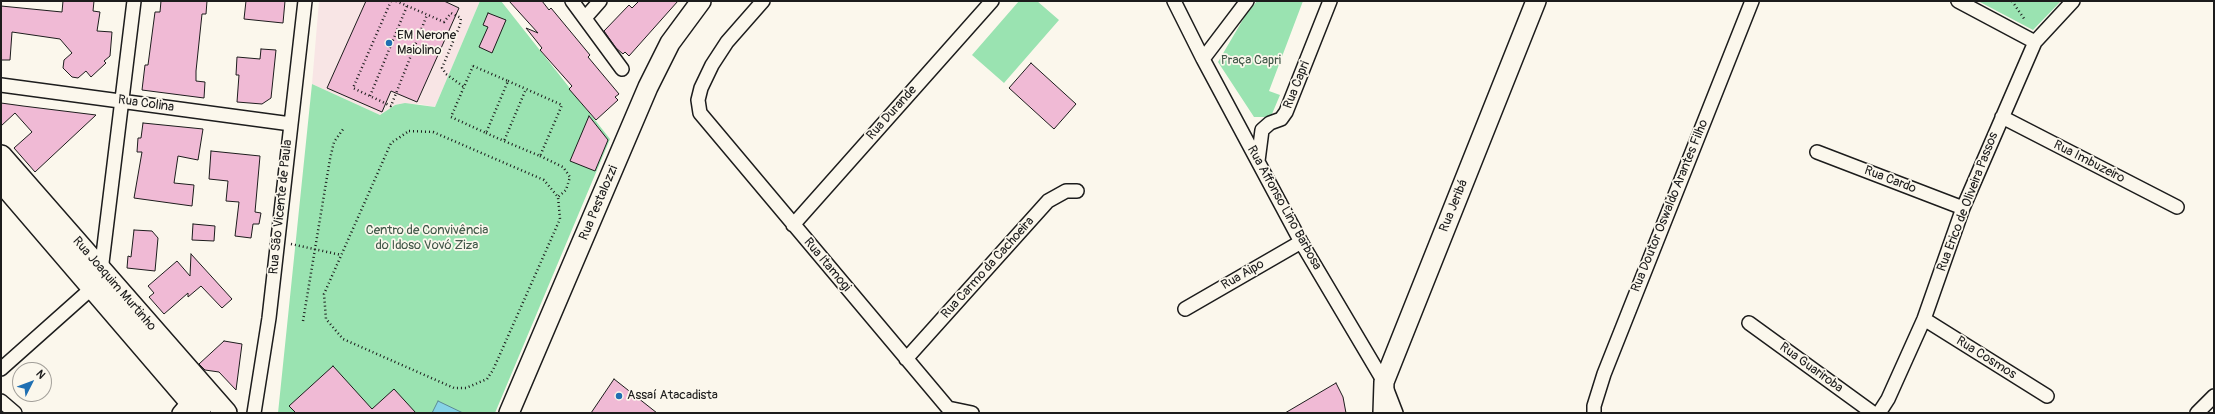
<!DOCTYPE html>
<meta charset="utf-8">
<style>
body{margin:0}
#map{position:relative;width:2215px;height:414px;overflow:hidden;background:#fbf7ec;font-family:Pangolin,sans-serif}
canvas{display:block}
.frame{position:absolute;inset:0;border:2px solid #1c1c1c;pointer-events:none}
.north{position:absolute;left:12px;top:362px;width:40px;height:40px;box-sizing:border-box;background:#fbf7ec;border:1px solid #a29f99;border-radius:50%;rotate:48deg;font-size:11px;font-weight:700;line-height:16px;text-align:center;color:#1c1c1c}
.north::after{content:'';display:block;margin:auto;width:14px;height:18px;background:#1f6fb2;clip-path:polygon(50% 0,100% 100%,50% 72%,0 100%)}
</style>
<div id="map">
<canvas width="2215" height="414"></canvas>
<div class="frame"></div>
<div class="north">N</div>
</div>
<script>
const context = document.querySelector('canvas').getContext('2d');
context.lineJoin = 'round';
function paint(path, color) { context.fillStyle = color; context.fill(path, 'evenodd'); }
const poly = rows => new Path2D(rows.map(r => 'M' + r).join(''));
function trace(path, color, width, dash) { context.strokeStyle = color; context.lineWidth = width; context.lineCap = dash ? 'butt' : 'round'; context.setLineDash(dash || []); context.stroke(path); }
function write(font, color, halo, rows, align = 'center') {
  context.font = font + ' Pangolin,sans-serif'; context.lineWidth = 3.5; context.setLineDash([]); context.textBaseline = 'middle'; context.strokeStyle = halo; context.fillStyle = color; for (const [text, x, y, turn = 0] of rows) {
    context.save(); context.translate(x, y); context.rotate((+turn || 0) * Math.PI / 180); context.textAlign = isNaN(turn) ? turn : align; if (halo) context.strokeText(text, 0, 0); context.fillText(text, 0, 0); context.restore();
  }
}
const built = poly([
 [319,1,480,1,435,107,419,104,395,105,380,115,312,84]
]);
const green = poly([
 [480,1,501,1,610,139,495,413,278,413,312,84,380,115,395,105,405,103,435,107],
 [1019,1,1037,1,1059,20,1004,83,972,55],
 [1257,1,1303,1,1269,91,1280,95,1272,114,1265,117,1254,117,1218,62,1245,16],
 [1978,1,2061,1,2033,30]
]);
const water = poly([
 [438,401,463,413,432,413,438,401]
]);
const building = poly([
 [63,1,94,1,93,11,100,12,97,31,112,32,110,56,104,61,106,63,91,77,86,71,78,78,72,77,63,68,64,60,72,53,60,39,12,32,10,60,1,60,1,6,62,12,63,1],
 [161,1,207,1,206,14,202,14,196,71,196,81,205,82,204,98,142,90,145,65,148,65,155,12,160,12,161,1],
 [246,1,285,1,283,23,244,19,246,1],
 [366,1,444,1,459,8,417,102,391,91,382,112,327,88,366,1],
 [509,1,542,1,549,10,551,8,590,55,588,57,619,94,615,97,618,100,596,120,569,89,572,86,540,50,542,48,526,28,538,33,509,1],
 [639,1,678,1,629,56,625,52,623,54,616,48,604,31,629,5,632,8,639,1],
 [488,13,506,20,492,53,479,47,488,27,483,25,488,13],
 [261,49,276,50,271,98,262,104,237,102,239,75,236,75,237,57,260,59,261,49],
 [1031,63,1076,104,1054,129,1009,88,1031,63],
 [1,103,23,106,96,115,35,172,14,148,32,132,15,113,1,126,1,103],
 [589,116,608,140,595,171,570,161,589,116],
 [143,123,203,129,198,160,178,156,174,183,194,185,192,206,134,198,142,152,137,152,138,138,141,138,143,123],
 [211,151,260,156,255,212,261,213,259,224,253,224,251,238,235,236,239,202,226,201,228,181,209,179,211,151],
 [193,224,215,226,214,241,192,240,193,224],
 [134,230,152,231,158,238,155,271,127,268,128,256,131,257,134,230],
 [191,254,232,299,222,308,201,286,188,297,188,293,164,314,149,297,154,293,148,286,177,261,190,276,191,254],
 [224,341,242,344,236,390,219,372,205,370,199,364,224,341],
 [333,366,372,409,394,389,416,413,296,413,289,406,333,366],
 [614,379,657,413,591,413,614,379],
 [1336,383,1343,397,1346,413,1285,413,1336,383]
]);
const path = poly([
 [391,1,353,88,391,106,427,15],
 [396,1,444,22,451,13,461,18,460,25,442,68,446,74,464,87],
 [2012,1,2025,20],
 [473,66,508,81,486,133,451,117,473,66],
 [508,81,526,89],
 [370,96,407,6],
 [409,131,433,132,544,180,558,197,560,219,493,370,487,379,466,388,454,388,343,339,326,319,324,294,391,143,409,131],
 [486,133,504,141,540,156,562,105,526,89,504,141],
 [540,156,563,167,570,177,566,190,558,197],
 [291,244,341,255],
 [303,321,330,159,334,142,344,128]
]);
const street = poly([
 [572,1,622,69],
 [763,1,727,42,712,65,701,88,698,100,700,113,948,408,972,413],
 [1174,1,1203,59,1301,242,1384,382,1396,413],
 [1958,1,2035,42],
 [585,18,600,1],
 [1203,59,1247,1],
 [1,85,291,124],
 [2002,117,2177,207],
 [1817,152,1963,208],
 [1258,161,1262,130,1270,123,1281,119,1286,112,1330,1],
 [793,225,992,1],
 [101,271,134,1],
 [1185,309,1301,242],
 [1924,319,2047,396],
 [1749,323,1873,413],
 [906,359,1048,201,1066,191,1077,191],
 [1,369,92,288],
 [1,401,15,413],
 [179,413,190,400],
 [254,413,269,318,305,1],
 [1594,413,1594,406,1604,374,1752,1],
 [1879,413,1888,399,1924,319,1963,208,2035,42,2073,1],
 [2197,413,2214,396]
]);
const secondary = poly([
 [509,413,648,87,670,43,701,1],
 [1383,413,1384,382,1536,1]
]);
const primary = poly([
 [1,156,226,413],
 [1,181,200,413]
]);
const markers = [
 [389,43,4,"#1f6fb2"],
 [619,396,4,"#1f6fb2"]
];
const poiNames = [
 ["EM Nerone",397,36],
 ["Maiolino",397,51],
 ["Assaí Atacadista",627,396]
];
const parkNames = [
 ["Praça Capri",1251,61],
 ["Centro de Convivência",427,231],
 ["do Idoso Vovó Ziza",427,246]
];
const streetNames = [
 ["Rua Capri",1297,85,-68],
 ["Rua Colina",146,104,8],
 ["Rua Durande",892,113,-48],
 ["Rua Imbuzeiro",2089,162,27],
 ["Rua Cardo",1890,180,21],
 ["Rua Erico de Oliveira Passos",1968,202,-69],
 ["Rua Pestalozzi",599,203,-67],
 ["Rua Jeribá",1454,206,-68],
 ["Rua Doutor Oswaldo Arantes Filho",1670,206,-68],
 ["Rua São Vicente de Paula",281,207,-84],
 ["Rua Affonso Lino Barbosa",1284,208,61],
 ["Rua Itamogi",827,265,50],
 ["Rua Carmo da Cachoeira",988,268,-48],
 ["Rua Aipo",1243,275,-30],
 ["Rua Joaquim Murtinho",114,284,49],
 ["Rua Cosmos",1986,358,32],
 ["Rua Guariroba",1811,368,36]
];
paint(built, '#f8e5e5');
paint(green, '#9ae3b1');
paint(water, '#87d3e7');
trace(water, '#5c8a96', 1);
paint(building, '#f0bad5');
trace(building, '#1c1c1c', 1);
trace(street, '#1c1c1c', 16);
trace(secondary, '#1c1c1c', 22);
trace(primary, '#1c1c1c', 24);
trace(path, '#1c1c1c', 2.5, [1, 3]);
trace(street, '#fbf7ec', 13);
trace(secondary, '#fbf7ec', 19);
trace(primary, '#fbf7ec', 21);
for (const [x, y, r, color] of markers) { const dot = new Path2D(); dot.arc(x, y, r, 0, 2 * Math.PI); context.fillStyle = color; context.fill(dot); trace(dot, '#fbf7ec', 1.5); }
write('13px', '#1c1c1c', '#fbf7ec', poiNames, 'left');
write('13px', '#425849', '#fbf7ec', parkNames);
write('13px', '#1c1c1c', '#fbf7ec', streetNames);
</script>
